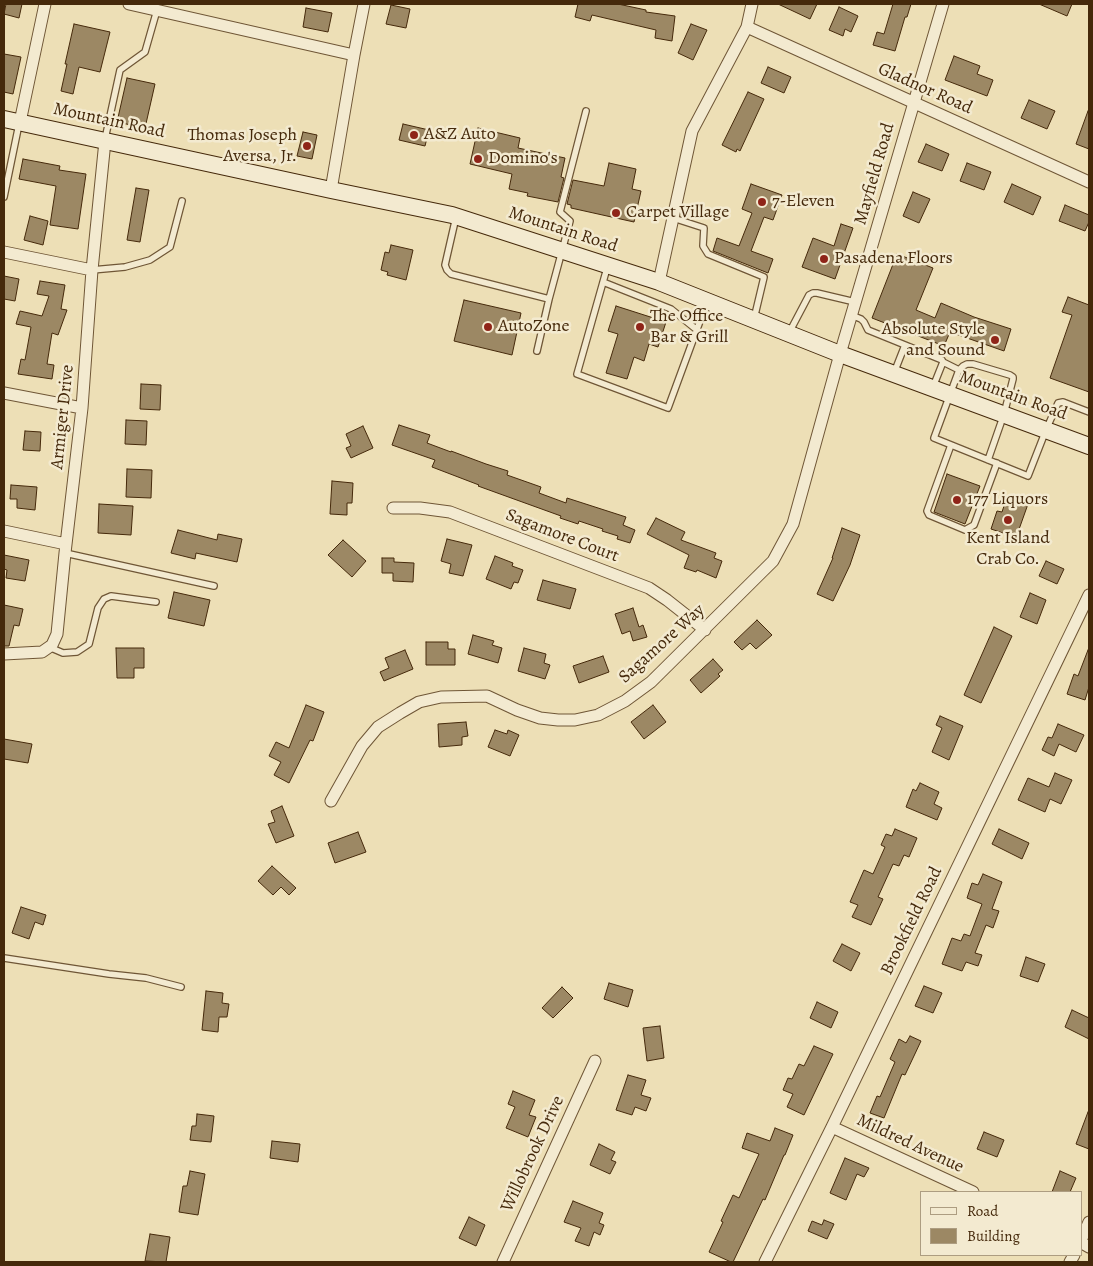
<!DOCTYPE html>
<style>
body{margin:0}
#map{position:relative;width:1093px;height:1266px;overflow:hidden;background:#eddfb6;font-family:Alegreya,serif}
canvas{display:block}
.frame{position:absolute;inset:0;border:5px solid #45290b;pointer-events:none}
.legend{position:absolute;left:920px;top:1191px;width:162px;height:65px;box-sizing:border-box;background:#f3ead0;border:1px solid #ad9d81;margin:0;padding:6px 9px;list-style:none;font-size:15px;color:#45290b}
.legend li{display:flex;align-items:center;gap:10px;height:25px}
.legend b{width:25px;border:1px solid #ad9d81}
</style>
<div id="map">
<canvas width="1093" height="1266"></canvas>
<div class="frame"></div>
<ul class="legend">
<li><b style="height:6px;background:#f3ead0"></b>Road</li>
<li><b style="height:14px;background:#9c8864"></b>Building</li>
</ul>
</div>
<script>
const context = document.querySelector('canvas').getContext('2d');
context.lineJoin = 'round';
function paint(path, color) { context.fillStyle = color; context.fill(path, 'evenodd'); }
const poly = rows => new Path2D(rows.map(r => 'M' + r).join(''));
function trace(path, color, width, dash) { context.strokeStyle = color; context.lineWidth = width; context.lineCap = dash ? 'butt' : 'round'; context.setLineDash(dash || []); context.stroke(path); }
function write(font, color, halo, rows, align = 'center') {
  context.font = font + ' Alegreya,serif'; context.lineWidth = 5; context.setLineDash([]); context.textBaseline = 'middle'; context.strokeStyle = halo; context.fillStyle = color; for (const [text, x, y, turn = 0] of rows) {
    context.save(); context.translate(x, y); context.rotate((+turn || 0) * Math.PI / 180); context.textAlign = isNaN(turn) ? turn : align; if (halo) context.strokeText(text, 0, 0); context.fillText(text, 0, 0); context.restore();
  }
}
const building = poly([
 [6,4,22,4,19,18,4,14,6,4],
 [578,4,618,4,646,10,646,12,675,16,672,41,655,38,656,30,592,15,590,21,575,17,578,4],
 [778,4,817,4,810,19,778,4],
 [893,4,911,4,907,17,905,17,895,51,873,45,877,32,884,34,893,4],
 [1039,4,1072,4,1067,16,1039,4],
 [391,5,410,9,406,28,386,24,391,5],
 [839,7,858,16,851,32,845,29,843,36,829,30,839,7],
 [306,8,332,13,328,32,303,27,306,8],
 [74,24,110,32,100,72,79,67,73,94,61,91,67,64,65,64,74,24],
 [691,24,707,30,693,60,678,53,691,24],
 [4,54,21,57,13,94,4,92,4,54],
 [954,56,980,66,977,74,993,80,987,96,945,80,954,56],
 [768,67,791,77,784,93,761,83,768,67],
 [127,78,155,84,145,128,117,122,127,78],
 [748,92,764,99,740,151,737,149,736,152,722,145,748,92],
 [1029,100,1055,111,1047,129,1021,118,1029,100],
 [1088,111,1089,111,1089,149,1076,144,1088,111],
 [403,124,429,130,425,146,399,140,403,124],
 [478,128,520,138,518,148,565,158,561,177,564,178,558,202,527,196,528,193,509,189,512,174,470,164,478,128],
 [303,132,317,135,312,159,297,156,303,132],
 [926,144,949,154,942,171,918,162,926,144],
 [23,159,60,166,59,170,86,174,78,229,50,225,56,186,19,179,23,159],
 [609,163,636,169,632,189,641,191,634,222,571,208,571,205,567,204,573,180,604,186,609,163],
 [967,163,991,172,984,190,960,181,967,163],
 [751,184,782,195,773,220,764,217,751,251,773,259,768,273,713,251,717,238,739,246,752,213,742,209,751,184],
 [1012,184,1041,197,1033,215,1004,202,1012,184],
 [136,188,149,190,140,242,127,240,136,188],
 [913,192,930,199,919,223,903,216,913,192],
 [1065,205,1089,215,1089,222,1085,231,1059,221,1065,205],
 [30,216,48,221,43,245,24,240,30,216],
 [841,224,853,228,835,279,802,267,813,238,834,246,841,224],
 [391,245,413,250,406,280,387,275,388,272,381,270,385,252,389,253,391,245],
 [897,254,933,268,916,310,935,318,941,303,974,317,1011,329,1004,351,950,332,944,346,872,318,897,254],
 [4,276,19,279,15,301,4,299,4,276],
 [40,281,65,285,61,309,67,310,58,335,52,333,47,364,54,365,52,379,18,374,21,359,25,360,31,327,16,324,20,311,42,316,49,296,37,294,40,281],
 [1068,297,1089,305,1089,392,1050,378,1072,315,1062,312,1068,297],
 [464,300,521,313,512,355,454,341,464,300],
 [616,306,666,322,658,347,649,344,644,361,634,357,627,379,606,373,618,334,608,331,616,306],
 [141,384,161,385,160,410,140,409,141,384],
 [126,420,147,421,146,445,125,444,126,420],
 [399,425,430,435,427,443,451,452,451,451,486,464,508,471,507,475,541,487,539,493,566,503,567,498,626,517,623,525,635,530,630,543,617,539,618,536,602,531,603,529,579,521,578,524,560,518,561,516,478,486,479,485,432,467,435,460,392,445,399,425],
 [363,426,373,448,351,458,346,448,351,446,346,434,363,426],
 [25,431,41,432,40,451,23,450,25,431],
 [127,469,152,470,151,498,126,497,127,469],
 [947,474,980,486,965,524,934,512,947,474],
 [332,481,353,483,352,503,347,503,347,515,330,514,332,481],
 [11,485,37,487,35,510,17,508,17,499,10,499,11,485],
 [1007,497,1028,504,1017,535,1009,532,1009,535,991,529,997,511,1002,512,1007,497],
 [99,504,133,506,131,535,98,533,99,504],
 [656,518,685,532,681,540,716,553,714,558,722,561,716,578,697,570,696,572,684,568,689,555,647,534,656,518],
 [842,528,860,535,850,565,833,601,817,594,833,558,832,558,842,528],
 [178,530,217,540,218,534,242,539,237,562,196,553,195,559,171,553,178,530],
 [447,539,472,545,463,576,449,573,451,564,441,561,447,539],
 [343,540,366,561,352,577,328,555,343,540],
 [4,555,29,560,25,581,6,578,7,570,4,569,4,555],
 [495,556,513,563,512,566,523,570,518,583,514,582,511,589,486,579,495,556],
 [382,558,394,558,394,562,414,563,413,582,393,581,393,573,382,573,382,558],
 [1046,561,1064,569,1057,584,1039,576,1046,561],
 [543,580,576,589,570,609,537,600,543,580],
 [174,592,210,600,204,626,168,618,174,592],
 [1030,593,1046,600,1037,624,1020,617,1030,593],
 [4,605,23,609,19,626,14,625,9,646,4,646,4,605],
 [633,608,639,627,643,625,647,637,633,641,630,631,622,634,615,614,633,608],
 [757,620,772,635,756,649,750,643,742,650,734,642,757,620],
 [994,627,1012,636,981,703,964,695,994,627],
 [473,635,494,641,492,645,502,648,498,663,468,654,473,635],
 [426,642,448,642,448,649,455,649,455,665,426,665,426,642],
 [116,648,144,648,144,668,134,668,134,678,117,678,116,648],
 [524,648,546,654,544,663,550,665,545,679,518,671,524,648],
 [405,650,413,669,384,681,380,672,389,668,385,658,405,650],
 [1088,650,1089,650,1089,687,1085,700,1067,694,1074,674,1078,676,1088,650],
 [603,656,609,672,579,683,573,666,603,656],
 [713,659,723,670,718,674,720,676,701,693,690,680,713,659],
 [306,705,324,712,313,741,310,740,289,783,274,775,281,762,269,756,276,742,289,748,306,705],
 [653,705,666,722,644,739,631,722,653,705],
 [940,716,963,726,949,760,932,752,942,728,936,725,940,716],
 [466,722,468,736,462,737,462,745,439,747,438,724,466,722],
 [1058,724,1084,735,1076,752,1059,744,1054,756,1042,750,1048,737,1052,738,1058,724],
 [495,730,507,734,508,730,519,735,510,756,488,747,495,730],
 [4,739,32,744,28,763,4,759,4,739],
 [1055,773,1072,780,1061,804,1050,799,1045,812,1018,800,1028,778,1049,787,1055,773],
 [920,783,939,792,934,804,942,808,937,820,906,807,913,789,916,791,920,783],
 [282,806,294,836,276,843,268,824,275,822,271,811,282,806],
 [895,829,917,838,909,857,904,855,899,866,893,864,878,897,883,899,871,925,852,917,858,905,850,902,864,870,873,874,885,847,881,845,886,834,892,836,895,829],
 [999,829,1029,843,1022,859,992,844,999,829],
 [358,832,366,852,335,863,328,843,358,832],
 [272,866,296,888,289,895,281,887,273,895,258,881,272,866],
 [983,874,1002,882,992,909,999,911,993,928,986,925,975,953,982,955,978,966,966,962,962,971,942,964,952,938,961,941,964,934,970,936,982,904,967,898,972,883,978,885,983,874],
 [21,907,46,915,43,925,35,922,29,939,12,933,21,907],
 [842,944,860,953,851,971,833,961,842,944],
 [1026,957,1045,964,1038,982,1020,976,1026,957],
 [609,983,633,990,628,1007,604,999,609,983],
 [924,986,942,993,933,1013,915,1006,924,986],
 [562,987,573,998,553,1018,542,1008,562,987],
 [206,991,223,993,222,1003,229,1004,227,1017,219,1017,218,1032,202,1030,206,991],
 [817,1002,838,1012,831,1028,810,1018,817,1002],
 [1072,1010,1089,1018,1089,1039,1065,1027,1072,1010],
 [660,1026,664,1058,647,1061,643,1028,660,1026],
 [910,1036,921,1041,905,1075,902,1074,884,1118,870,1113,877,1096,880,1097,895,1062,890,1059,899,1039,906,1043,910,1036],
 [814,1046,833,1054,804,1115,787,1107,793,1094,783,1090,788,1078,792,1079,799,1064,804,1066,814,1046],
 [628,1075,646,1080,641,1095,651,1098,646,1111,635,1107,632,1115,616,1110,628,1075],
 [513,1091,535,1100,529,1115,536,1117,528,1137,506,1128,515,1107,508,1104,513,1091],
 [1088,1112,1089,1112,1089,1149,1076,1144,1088,1112],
 [197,1114,214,1116,211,1142,190,1140,192,1126,196,1126,197,1114],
 [775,1128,793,1135,785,1155,784,1155,765,1200,763,1199,733,1262,731,1262,709,1252,723,1222,721,1221,733,1195,739,1198,759,1154,742,1148,747,1133,770,1141,775,1128],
 [984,1132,1004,1140,997,1157,977,1149,984,1132],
 [272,1141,300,1144,298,1162,270,1158,272,1141],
 [599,1144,615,1152,611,1160,616,1162,610,1174,590,1165,599,1144],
 [845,1158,869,1168,864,1177,857,1174,846,1200,830,1193,845,1158],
 [190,1171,205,1174,198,1215,179,1212,183,1186,187,1186,190,1171],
 [1060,1171,1076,1178,1070,1192,1052,1192,1060,1171],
 [573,1201,603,1213,599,1223,604,1225,600,1235,594,1232,589,1246,575,1241,581,1228,564,1222,573,1201],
 [469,1217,485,1225,476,1246,459,1238,469,1217],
 [824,1220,834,1224,827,1239,808,1231,812,1221,822,1225,824,1220],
 [150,1234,170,1237,166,1262,145,1261,150,1234]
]);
const service = poly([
 [105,139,120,70,145,52,157,10],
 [4,197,19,124],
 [456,217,445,265,447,270,451,274,549,299,570,221,560,212,586,111],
 [673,218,704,228,703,246,708,254,764,277,754,319],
 [607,268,577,374,668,408,707,302],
 [92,270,125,267,150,260,170,247,182,201],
 [603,282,671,309,697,330],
 [851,315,861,319,864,322,868,330,942,360,943,362,933,387],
 [790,331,809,295,813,293,817,293,855,302],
 [537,351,549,299],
 [943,362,959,370],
 [894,373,905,345],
 [951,445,927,511,929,515,965,530,974,525,997,463],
 [988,460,1004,414,1013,379,1013,377,1010,375,973,364,967,364,963,366,959,370,934,438,1028,476,1046,430,1058,403,1063,402,1089,412],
 [65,553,214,586],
 [49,647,63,653,77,652,89,644,98,608,104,599,111,596,156,602],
 [4,958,109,974,146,978,181,987]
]);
const minor = poly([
 [129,4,354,55],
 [747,27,1089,182],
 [20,122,45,4],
 [331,190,354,55,364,4],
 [4,252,92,270],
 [659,282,692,131,747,27,752,4],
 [4,393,82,408],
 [393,508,420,508,450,512,649,588,667,600,705,630],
 [4,531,66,544],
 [4,654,42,652,52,645,57,634,65,553,82,408,92,270,105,141],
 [331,801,362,746,378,727,400,713,419,702,441,697,487,696,517,710,540,718,558,720,575,720,598,715,625,701,651,682,773,561,793,524,840,354,943,4],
 [832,1127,973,1192],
 [1082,1238,1089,1222],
 [1082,1243,1089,1247],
 [503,1262,595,1061],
 [765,1262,832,1127,1089,595],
 [1070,1262,1074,1255]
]);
const secondary = poly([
 [4,119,331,190,452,215,659,282,840,354,1089,446]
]);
const markers = [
 [414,135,5,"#8f2418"],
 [307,146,5,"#8f2418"],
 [478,159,5,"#8f2418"],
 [762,202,5,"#8f2418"],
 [616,213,5,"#8f2418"],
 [824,259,5,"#8f2418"],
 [488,327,5,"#8f2418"],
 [640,327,5,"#8f2418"],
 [995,340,5,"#8f2418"],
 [957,500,5,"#8f2418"],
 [1008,520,5,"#8f2418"]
];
const streetNames = [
 ["Gladnor Road",925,89,24],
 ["Mountain Road",109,121,12],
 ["Mayfield Road",875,174,-74],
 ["Mountain Road",563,230,18],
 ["Mountain Road",1013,396,20],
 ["Armiger Drive",63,417,-84],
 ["Sagamore Court",562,536,21],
 ["Sagamore Way",662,644,-42],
 ["Brookfield Road",912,921,-64],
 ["Mildred Avenue",910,1144,25],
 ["Willobrook Drive",533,1154,-65]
];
const poiNames = [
 ["A&Z Auto",424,135],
 ["Thomas Joseph",297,136,"right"],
 ["Aversa, Jr.",297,157,"right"],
 ["Domino's",488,159],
 ["7-Eleven",772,202],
 ["Carpet Village",626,213],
 ["Pasadena Floors",834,259],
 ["The Office",650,317],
 ["Bar & Grill",650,338],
 ["AutoZone",498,327],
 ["Absolute Style",985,330,"right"],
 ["and Sound",985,351,"right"],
 ["177 Liquors",967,500],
 ["Kent Island",1008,539,"center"],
 ["Crab Co.",1008,560,"center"]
];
paint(building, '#9c8864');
trace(building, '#45290b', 1);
trace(service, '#6f5636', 8);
trace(minor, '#6f5636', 13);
trace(secondary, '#45290b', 18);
trace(service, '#f3ead0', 5.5);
trace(minor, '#f3ead0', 11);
trace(secondary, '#f3ead0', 16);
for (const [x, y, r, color] of markers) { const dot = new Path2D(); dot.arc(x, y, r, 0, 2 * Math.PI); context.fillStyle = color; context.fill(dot); trace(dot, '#f3ead0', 2); }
write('18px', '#45290b', '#f3ead0', streetNames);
write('18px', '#45290b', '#f3ead0', poiNames, 'left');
</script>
